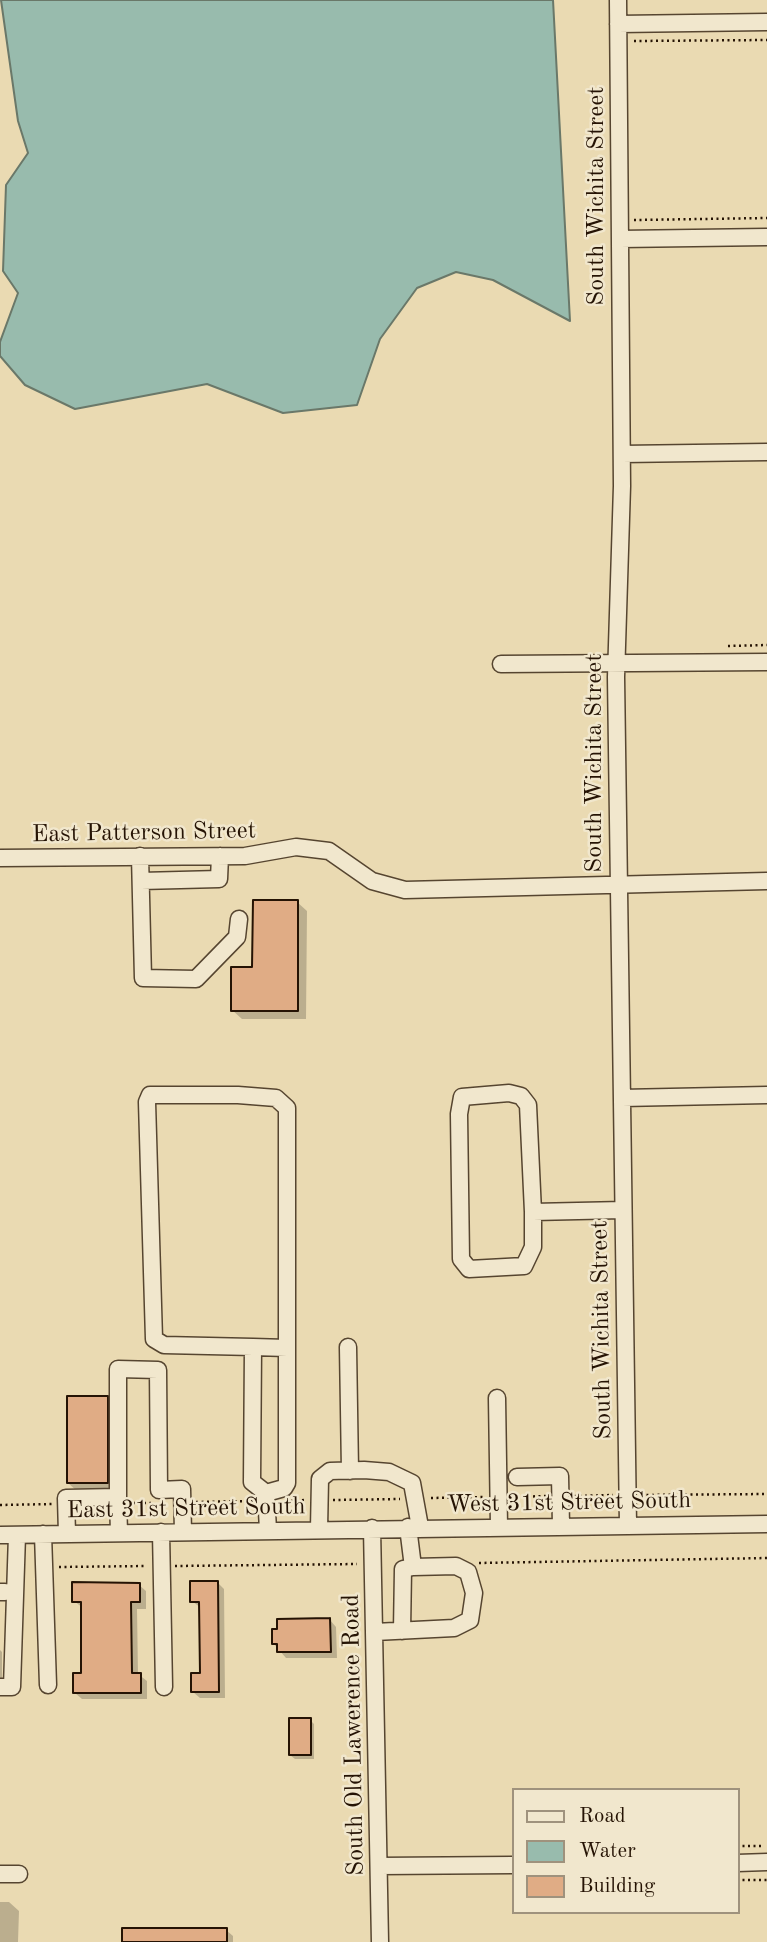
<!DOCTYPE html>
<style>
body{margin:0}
#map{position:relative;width:767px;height:1942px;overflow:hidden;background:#eadab2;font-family:"Old Standard TT",serif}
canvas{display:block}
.legend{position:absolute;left:512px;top:1788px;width:228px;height:126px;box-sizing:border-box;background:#f1e7cd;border:2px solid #9f927d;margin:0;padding:9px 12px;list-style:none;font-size:21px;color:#251304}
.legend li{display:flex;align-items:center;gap:14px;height:35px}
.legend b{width:35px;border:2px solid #9f927d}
</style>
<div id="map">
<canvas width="767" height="1942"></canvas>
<ul class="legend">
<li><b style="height:9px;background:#f1e7cd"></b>Road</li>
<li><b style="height:19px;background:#98bbad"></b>Water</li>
<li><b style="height:19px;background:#e0ac85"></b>Building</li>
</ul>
</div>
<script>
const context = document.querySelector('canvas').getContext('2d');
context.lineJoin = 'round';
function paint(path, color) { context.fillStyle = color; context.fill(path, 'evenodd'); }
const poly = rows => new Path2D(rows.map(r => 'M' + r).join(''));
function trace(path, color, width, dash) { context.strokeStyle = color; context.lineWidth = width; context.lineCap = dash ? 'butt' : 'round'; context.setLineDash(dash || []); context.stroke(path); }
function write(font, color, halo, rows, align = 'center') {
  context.font = font + ' "Old Standard TT",serif'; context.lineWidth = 5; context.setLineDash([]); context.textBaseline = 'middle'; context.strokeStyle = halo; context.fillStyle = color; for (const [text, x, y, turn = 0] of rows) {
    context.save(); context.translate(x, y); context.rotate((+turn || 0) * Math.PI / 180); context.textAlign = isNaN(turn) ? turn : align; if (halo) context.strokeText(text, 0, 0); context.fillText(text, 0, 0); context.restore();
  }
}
const water = poly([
 [1,0,553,0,570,321,493,280,456,272,417,288,380,339,357,405,283,413,207,384,75,409,25,385,0,356,0,342,18,293,3,271,6,185,28,153,18,121,1,0]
]);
const shadow = poly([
 [297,902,307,911,306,1019,242,1019,232,1010],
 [107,1398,116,1407,116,1492,78,1492,68,1483],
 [217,1582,224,1589,225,1698,200,1698,193,1692,201,1674,201,1608,192,1601],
 [139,1585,146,1591,146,1609,137,1609,138,1674,147,1681,147,1699,82,1699,75,1693,83,1675,83,1608,74,1601],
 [330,1620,336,1627,337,1658,286,1658,273,1643],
 [0,1650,2,1652,2,1678,0,1678],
 [310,1720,314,1724,314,1759,295,1759,290,1755],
 [0,1902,9,1902,19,1911,18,1942,0,1942],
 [226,1930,233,1936,233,1942,123,1942]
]);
const building = poly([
 [253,900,298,900,298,1011,231,1011,231,967,252,967,253,900],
 [67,1396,108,1396,108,1483,67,1483,67,1396],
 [190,1581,218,1581,219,1692,191,1692,191,1673,200,1673,199,1602,190,1602,190,1581],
 [72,1582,140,1583,140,1602,131,1602,132,1673,141,1673,141,1693,73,1693,73,1673,81,1673,81,1602,72,1602,72,1582],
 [330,1618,331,1652,277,1652,277,1644,272,1644,272,1629,277,1629,277,1619,330,1618],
 [289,1718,311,1718,311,1755,289,1755,289,1718],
 [122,1928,227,1928,227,1942,122,1942,122,1928]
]);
const path = poly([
 [634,41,767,40],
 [634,220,767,218],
 [728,646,767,645],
 [641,1495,767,1494],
 [574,1496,613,1495],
 [511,1497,547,1496],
 [431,1498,484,1497],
 [333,1500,400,1499],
 [291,1501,305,1500],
 [196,1502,253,1501],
 [133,1503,151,1503],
 [0,1505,53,1504],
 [479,1563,767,1558],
 [175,1566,357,1564],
 [59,1567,147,1566],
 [737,1846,762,1846],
 [737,1880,767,1880]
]);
const minor = poly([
 [618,0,622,486,616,677,628,1525],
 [618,24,767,22],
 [620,239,767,237],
 [622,454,767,452],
 [501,664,767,662],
 [140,856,143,978,196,979,237,937,239,919],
 [0,858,245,856,296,847,329,851,372,881,405,890,767,881],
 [141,881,219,879,220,856],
 [622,1098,767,1095],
 [533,1212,528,1105,521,1096,509,1093,462,1097,459,1114,461,1259,469,1269,524,1266,533,1247,533,1212,623,1210],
 [253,1347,287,1348],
 [348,1347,350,1471],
 [497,1398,499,1527],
 [517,1477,560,1476,561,1526],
 [266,1493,252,1482,253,1347,164,1345,154,1339,147,1102,150,1095,238,1095,276,1098,287,1108,287,1483,284,1488,266,1493,268,1530],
 [118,1497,118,1369,158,1370,159,1490,182,1489,183,1532],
 [372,1528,380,1942],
 [319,1529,320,1479,330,1471,364,1470,389,1472,412,1483,420,1527],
 [161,1532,164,1687],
 [43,1534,48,1685],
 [67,1534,66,1498,118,1497,119,1533],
 [0,1535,767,1524],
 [0,1592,5,1592],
 [402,1631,403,1569,413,1567],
 [375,1632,454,1628,470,1620,474,1593,468,1572,456,1566,413,1567,408,1527],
 [0,1687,12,1687,17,1535],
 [737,1863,767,1862],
 [379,1866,513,1865],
 [0,1874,19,1874]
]);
const streetNames = [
 ["South Wichita Street",597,196,-90],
 ["South Wichita Street",595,763,-90],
 ["East Patterson Street",144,833,-1],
 ["South Wichita Street",602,1330,-91],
 ["West 31st Street South",569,1503,-1],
 ["East 31st Street South",186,1509,-1],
 ["South Old Lawerence Road",354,1735,-91]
];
paint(water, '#98bbad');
trace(water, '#6a7869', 2);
paint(shadow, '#0003');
paint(building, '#e0ac85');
trace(building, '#251304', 2);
trace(minor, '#564530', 19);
trace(path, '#251304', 2.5, [2, 3.5]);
trace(minor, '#f1e7cd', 16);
write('24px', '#251304', '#f1e7cd', streetNames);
</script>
